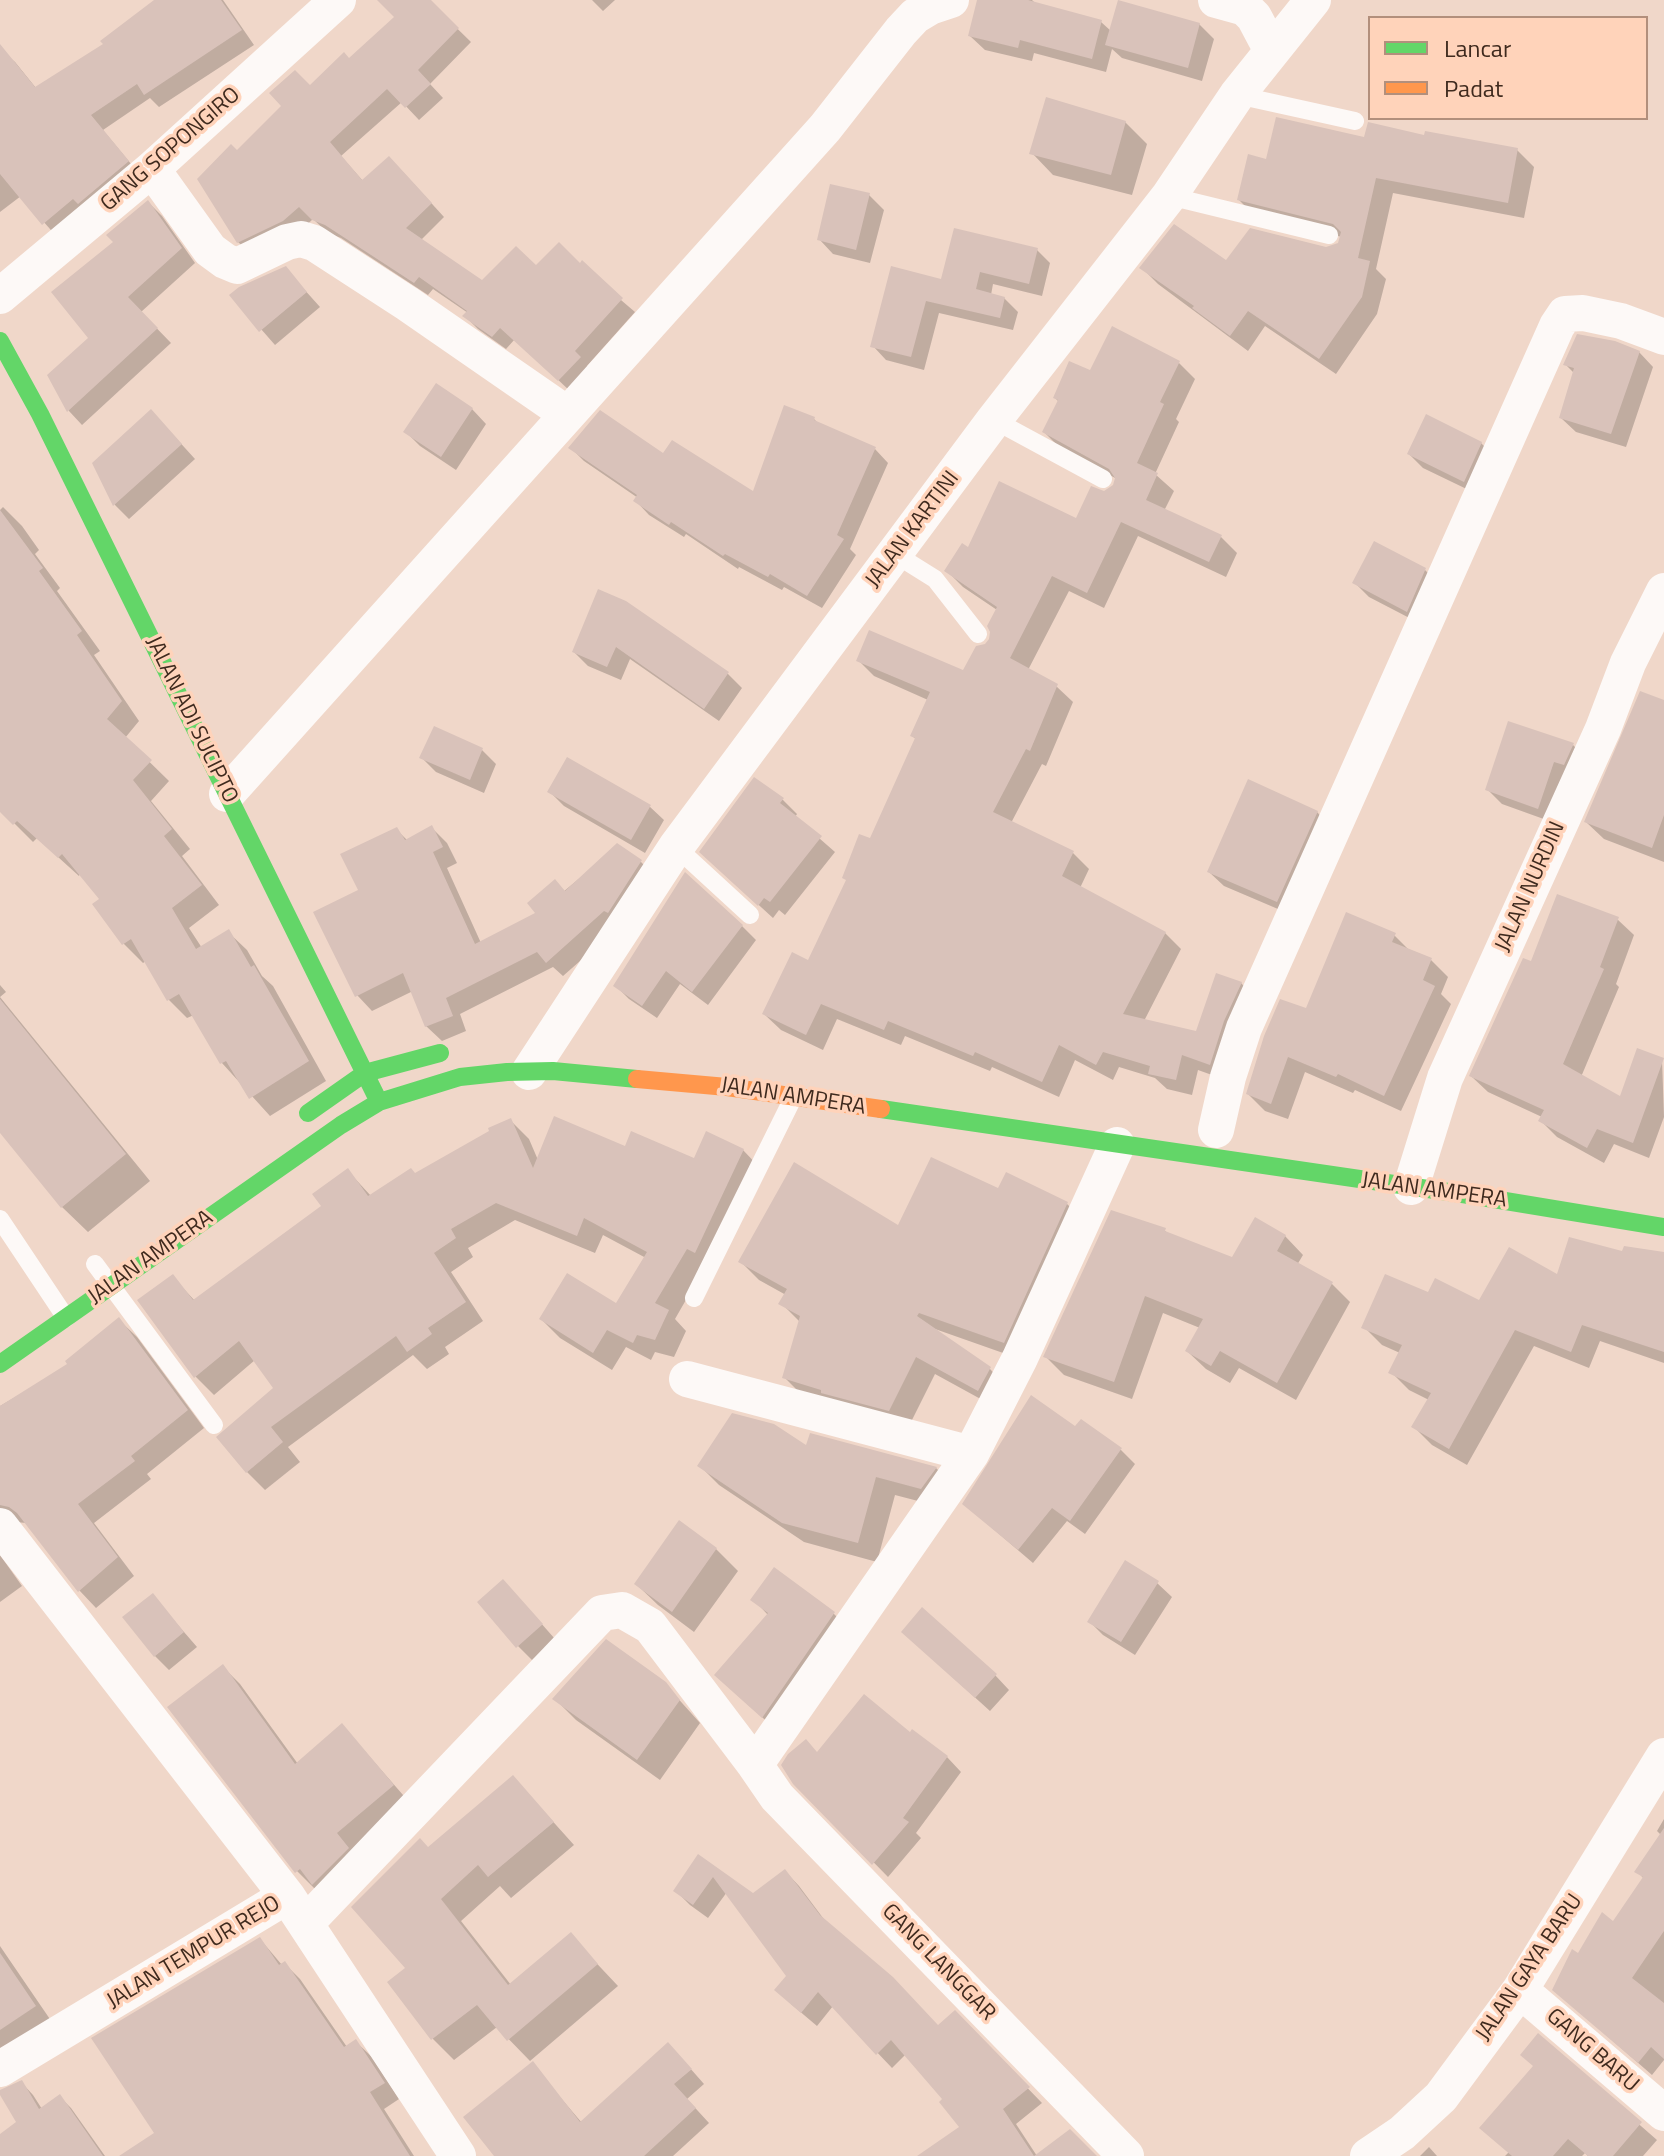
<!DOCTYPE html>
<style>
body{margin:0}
#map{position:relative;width:1664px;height:2156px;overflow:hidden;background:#f0d7c9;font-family:"Titillium Web",sans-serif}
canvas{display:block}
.legend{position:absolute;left:1368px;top:16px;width:280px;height:104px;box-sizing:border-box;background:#ffd3ba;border:2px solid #b28f7c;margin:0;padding:10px 14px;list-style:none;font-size:24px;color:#3f2a1e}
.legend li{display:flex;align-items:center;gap:16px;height:40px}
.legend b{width:40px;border:2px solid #b28f7c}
</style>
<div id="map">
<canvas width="1664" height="2156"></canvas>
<ul class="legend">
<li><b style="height:10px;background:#63d668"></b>Lancar</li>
<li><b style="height:10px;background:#ff974d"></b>Padat</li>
</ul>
</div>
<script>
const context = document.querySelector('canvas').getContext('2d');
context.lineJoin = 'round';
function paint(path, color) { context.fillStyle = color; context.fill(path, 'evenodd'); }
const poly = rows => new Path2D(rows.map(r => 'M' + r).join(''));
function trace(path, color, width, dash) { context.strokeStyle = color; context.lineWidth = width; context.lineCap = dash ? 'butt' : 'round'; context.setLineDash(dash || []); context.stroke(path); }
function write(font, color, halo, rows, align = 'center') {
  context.font = font + ' "Titillium Web",sans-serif'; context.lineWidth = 7; context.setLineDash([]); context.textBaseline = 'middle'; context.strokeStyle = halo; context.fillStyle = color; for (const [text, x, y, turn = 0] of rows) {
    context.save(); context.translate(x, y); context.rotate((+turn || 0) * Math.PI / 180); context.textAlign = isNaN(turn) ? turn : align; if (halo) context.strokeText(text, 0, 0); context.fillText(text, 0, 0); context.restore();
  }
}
const shadow = poly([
 [158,0,223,0,254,45,159,107,150,98,103,130,141,176,57,237,21,196,0,212,0,49,15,62,36,88,106,45],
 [388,0,428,0,471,42,430,84,443,98,419,120,402,102,341,156,363,181,402,171,444,217,421,240,483,282,536,268,580,265,635,312,587,366,593,371,572,393,515,339,506,349,478,329,465,316,468,313,433,289,428,295,341,238,328,233,313,219,297,234,252,255,238,242,237,153,310,87,350,61,397,17],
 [592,0,615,0,603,11],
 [979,0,1032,0,1036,4,1101,22,1111,31,1199,24,1214,39,1202,81,1122,58,1112,49,1106,72,1034,53,1032,61,985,50,970,36],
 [1125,122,1147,144,1132,195,1053,175,1032,153],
 [1426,137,1517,150,1534,167,1524,218,1393,193,1376,269,1386,279,1377,314,1336,374,1265,326,1248,351,1158,284,1142,268,1227,263,1326,249,1340,244,1342,237,1255,216,1239,200,1268,162],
 [832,186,869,195,884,210,870,263,833,254,819,239],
 [148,202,162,216,195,263,141,312,171,343,82,425,69,411,50,376,90,338,115,242],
 [1037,250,1050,263,1042,296,993,284,991,295,1004,298,1018,312,1013,330,939,313,924,370,886,360,873,346,942,282],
 [285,268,320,307,275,345,232,296],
 [1639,352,1653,367,1626,447,1576,432,1561,418,1575,374,1565,364],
 [1179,363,1195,379,1176,419,1179,422,1155,474,1174,491,1164,511,1221,537,1237,553,1226,577,1138,536,1104,608,1069,591,1028,670,1056,686,1073,702,1046,766,1042,764,1011,823,1073,853,1089,869,1080,888,1165,933,1181,949,1144,1021,1197,1033,1241,983,1257,1000,1226,1080,1198,1070,1192,1095,1167,1089,1155,1078,1119,1067,1113,1080,1075,1060,1059,1097,992,1067,990,1071,905,1036,901,1045,837,1019,823,1050,781,1030,764,1014,809,962,871,840,917,740,912,736,928,700,874,676,858,660,964,673,991,640,997,610,963,587,947,571,969,550,1077,520,1104,493,1115,487,1117,479,1060,448,1044,432,1059,402,1055,398,1090,373],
 [472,409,486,424,456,470,420,446,406,432],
 [814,419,820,425,875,449,888,463,850,549,856,555,822,608,784,587,782,590,739,567,738,569,686,534,684,537,649,515,636,501,638,498,584,461,571,448,664,456,754,494],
 [165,426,195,459,129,519,115,505,95,464],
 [1481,443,1496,458,1479,495,1423,468,1409,454],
 [3,507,22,526,39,550,35,554,60,588,57,591,100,651,94,655,139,721,125,738,169,781,151,801,190,849,182,856,219,905,189,928,202,948,228,932,247,950,262,976,273,986,326,1081,270,1116,222,1063,194,1015,187,1018,168,999,146,961,143,963,124,944,95,905,102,900,80,873,79,876,37,838,33,842,0,809,0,510],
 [1425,570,1439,584,1421,624,1369,597,1355,583],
 [625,602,728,674,742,688,719,721,630,659,621,680,588,666,574,652],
 [1664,736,1664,862,1604,839,1586,822],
 [1573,745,1587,759,1552,822,1502,804,1488,790],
 [482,750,496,764,484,793,436,772,422,758],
 [755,780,783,800,797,814,795,817,835,852,785,915,779,910,773,918,716,866],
 [550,792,649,806,664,820,645,853,564,806],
 [1317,812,1331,827,1292,915,1224,886,1209,872],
 [432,828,447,843,457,863,447,868,481,943,538,913,618,846,641,862,656,877,621,925,563,976,553,967,460,1014,466,1031,442,1041,426,1026,413,991,372,1011,357,995,360,891,396,829,408,841],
 [1617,919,1634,935,1616,984,1619,987,1581,1077,1621,1099,1662,1059,1664,1117,1649,1158,1614,1144,1604,1163,1557,1137,1540,1120,1542,1117,1488,1092,1471,1076,1532,963],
 [742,926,756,940,708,1005,680,984,657,1018,629,999,615,985],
 [1394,935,1411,952,1431,960,1448,977,1441,994,1451,1004,1401,1111,1355,1090,1353,1093,1305,1072,1288,1119,1265,1111,1248,1094,1307,1011],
 [0,985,6,992,0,997,150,1181,88,1232,62,1207,0,1130],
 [510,1120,529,1139,538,1160,626,1148,695,1160,743,1150,761,1169,675,1319,686,1331,674,1357,655,1352,651,1360,626,1347,612,1370,560,1338,541,1319,616,1306,646,1258,603,1235,595,1253,515,1220,468,1248,473,1257,451,1272,483,1321,445,1347,449,1354,427,1369,413,1355,288,1447,300,1462,265,1490,247,1472,275,1388,255,1360,214,1395,196,1377,139,1300,172,1276,195,1301,323,1207,348,1171,371,1196,416,1175],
 [999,1191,1067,1204,1086,1222,1023,1360,935,1329,990,1369,1008,1388,997,1408,935,1374,908,1428,803,1396,784,1377,800,1322,781,1303,786,1295,759,1280,740,1261,899,1228],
 [1164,1230,1170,1235,1233,1260,1285,1236,1303,1255,1297,1265,1331,1283,1350,1302,1296,1400,1239,1368,1230,1383,1206,1369,1187,1351,1200,1328,1163,1313,1132,1399,1064,1375,1046,1357],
 [1624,1253,1664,1254,1664,1363,1600,1341,1589,1368,1534,1346,1467,1465,1432,1445,1414,1427,1429,1400,1409,1390,1391,1372,1400,1353,1382,1345,1364,1327,1429,1294,1480,1303],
 [119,1320,137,1337,204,1428,147,1474,151,1479,94,1523,134,1576,96,1608,79,1590,27,1523,15,1522,0,1532,0,1406,70,1365],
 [1081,1422,1121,1450,1135,1464,1085,1534,1067,1521,1033,1563,964,1504,1076,1429],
 [808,1449,936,1468,955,1487,941,1507,895,1495,877,1562,804,1542,719,1485,700,1466],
 [679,1523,716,1549,738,1571,694,1632,658,1605,636,1584],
 [0,1555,22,1586,0,1602],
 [774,1570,834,1614,853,1633,782,1735,735,1693,768,1615,753,1599],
 [1157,1583,1172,1597,1135,1655,1103,1635,1089,1621],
 [152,1595,197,1647,169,1670,155,1656],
 [517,1596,555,1639,532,1660,518,1646],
 [918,1646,995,1675,1009,1690,990,1711],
 [223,1667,240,1684,298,1764,342,1725,410,1803,315,1889,297,1871],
 [665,1684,700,1723,660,1780,576,1720,555,1699],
 [911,1734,947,1757,961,1772,916,1833,921,1838,888,1877,795,1782,818,1754],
 [513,1777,574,1845,511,1898,500,1886,461,1921,511,1985,570,1935,618,1986,530,2061,497,2027,454,2060,433,2039,408,1968,428,1849],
 [1664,1819,1664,2060,1652,2075,1568,2002,1579,1956,1613,1924,1644,1879,1637,1871,1661,1835,1657,1831],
 [698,1857,753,1896,785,1871,799,1886,829,1926,938,2027,955,2013,1042,2103,1016,2124,1037,2156,921,2156,962,2128,945,2099,906,2054,892,2068,833,2006,817,2026,791,2004,788,1976,727,1892,708,1918,690,1905,675,1890],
 [260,1939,282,1965,285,1964,300,1979,347,2047,356,2042,372,2057,399,2099,384,2109,414,2156,123,2156,157,2134],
 [0,1946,56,2028,0,2061],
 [1538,2036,1657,2140,1643,2156,1588,2156,1585,2153,1582,2156,1505,2156,1508,2153,1535,2067],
 [682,2059,704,2084,687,2099,709,2123,673,2156,497,2156,532,2064,582,2123],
 [22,2083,33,2095,42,2109,60,2097,71,2108,105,2156,0,2156,0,2136,19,2123,0,2091],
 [1429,2147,1437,2156,1420,2156]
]);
const building = poly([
 [154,0,221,0,242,30,144,95,137,84,91,115,129,161,78,204,73,199,42,225,0,174,0,44,35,87,103,44,100,41],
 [377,0,431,0,459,28,418,70,431,84,405,108,387,89,330,142,362,180,389,156,432,203,406,228,482,280,516,246,536,265,559,242,580,263,582,260,623,298,575,351,581,357,558,381,500,328,492,337,462,316,467,311,419,277,414,283,325,225,312,220,299,207,283,221,237,243,197,179,231,144,237,150,281,106,269,93,295,70,310,85,344,52,349,58,394,17],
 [977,0,1028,0,1102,20,1092,59,1020,40,1018,48,968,36],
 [1118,0,1200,23,1188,68,1105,45],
 [1046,97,1126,121,1111,175,1029,154],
 [1276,117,1364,137,1368,122,1424,135,1425,131,1518,148,1508,203,1376,178,1358,258,1370,261,1362,297,1319,359,1248,311,1230,336,1192,308,1194,306,1139,268,1174,224,1226,260,1250,228,1326,247,1338,243,1341,232,1333,224,1237,200,1248,154,1266,159],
 [830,184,870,193,856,250,817,240],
 [148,200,182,248,128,297,158,328,67,412,47,375,88,338,51,292,113,242,106,235],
 [954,228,1038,248,1029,284,980,272,976,289,1005,297,1000,318,926,301,911,357,870,347,891,266,941,279],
 [286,266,307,292,259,332,229,295,239,287],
 [1112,326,1180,361,1160,402,1164,404,1137,463,1158,473,1146,500,1222,535,1209,562,1121,522,1087,593,1052,576,1010,658,1058,684,1030,751,1026,749,993,812,1074,851,1062,876,1166,932,1123,1014,1196,1031,1216,973,1242,982,1224,1021,1210,1065,1182,1055,1176,1080,1148,1074,1150,1066,1103,1052,1096,1065,1059,1045,1042,1082,975,1052,973,1056,888,1021,884,1030,821,1004,806,1035,762,1014,792,952,808,960,846,880,842,878,859,834,870,838,915,738,910,736,930,692,856,661,869,630,963,670,976,646,985,644,989,639,990,632,987,626,997,607,944,571,962,543,968,547,999,481,1076,518,1091,486,1104,491,1113,485,1115,478,1109,469,1042,432,1058,400,1053,398,1069,361,1090,370],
 [1577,334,1615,341,1640,351,1611,434,1559,418,1574,368,1563,365],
 [436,383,473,408,441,457,403,432],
 [784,405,815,417,814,420,876,447,837,535,844,539,807,596,770,574,768,577,725,554,723,556,671,522,669,525,633,501,637,495,568,448,600,410,663,453,672,440,753,491],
 [151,409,182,444,113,506,92,463],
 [1426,414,1482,442,1464,482,1407,454],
 [0,510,43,568,39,571,82,631,77,635,122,701,107,719,152,760,133,780,172,829,164,836,202,885,172,908,196,949,229,929,251,967,254,965,309,1061,249,1099,226,1061,220,1064,179,994,167,1001,131,939,122,945,92,904,99,899,62,854,58,858,17,821,13,825,0,812],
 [1374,541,1426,568,1407,612,1352,583],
 [598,589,626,601,729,672,704,709,616,647,607,667,572,652],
 [1640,691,1664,700,1664,815,1652,848,1584,822],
 [1508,721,1574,743,1564,765,1554,762,1538,809,1485,790],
 [434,726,483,748,470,780,419,758],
 [567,757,651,805,631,840,547,792],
 [754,777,784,798,780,803,822,836,770,902,764,898,758,906,699,852],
 [1248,779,1318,811,1277,902,1207,872],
 [432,825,443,847,433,852,475,944,535,913,527,903,555,879,565,891,617,843,642,860,608,913,604,911,546,963,537,952,446,998,453,1016,425,1027,403,973,355,997,313,912,358,890,340,854,397,827,405,840],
 [685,872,743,925,692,992,666,971,642,1006,613,986],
 [1557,894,1619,917,1600,967,1604,969,1563,1064,1620,1096,1637,1048,1664,1058,1633,1143,1597,1129,1587,1148,1538,1121,1544,1110,1469,1076,1523,958,1531,961],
 [1346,912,1396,933,1392,942,1432,958,1423,980,1435,986,1384,1096,1338,1074,1336,1077,1288,1057,1271,1104,1246,1094,1264,1036,1280,999,1306,1008],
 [0,999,126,1154,61,1208,0,1133],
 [554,1116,625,1146,631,1131,694,1158,706,1131,744,1149,695,1253,687,1249,655,1303,669,1310,655,1340,637,1335,633,1343,607,1330,593,1353,539,1319,567,1273,616,1303,647,1252,584,1218,577,1236,496,1203,451,1229,456,1238,434,1253,466,1302,428,1328,432,1334,407,1352,396,1336,271,1427,283,1442,246,1473,216,1437,273,1388,239,1341,194,1378,137,1300,173,1274,193,1300,321,1206,312,1194,348,1168,368,1196,411,1168,415,1173,489,1131,488,1128,511,1118,533,1168],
 [931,1157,998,1188,1006,1172,1068,1202,1004,1343,919,1313,917,1316,991,1367,978,1391,916,1357,889,1411,821,1393,821,1390,782,1378,800,1316,778,1304,787,1289,738,1262,794,1162,898,1225],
 [1111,1210,1166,1228,1165,1231,1232,1257,1255,1217,1286,1235,1277,1251,1333,1282,1277,1383,1220,1351,1211,1366,1185,1351,1203,1319,1145,1296,1114,1382,1043,1357],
 [1569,1237,1622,1251,1624,1246,1664,1252,1664,1352,1582,1325,1571,1352,1515,1330,1449,1449,1411,1427,1431,1393,1388,1373,1402,1345,1361,1328,1385,1274,1428,1292,1435,1278,1479,1300,1509,1247,1557,1274],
 [119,1317,188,1410,131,1456,135,1461,78,1504,118,1557,78,1592,17,1513,9,1507,0,1505,0,1406,67,1364,65,1361],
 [1031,1395,1075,1426,1081,1419,1122,1448,1070,1521,1052,1508,1018,1550,962,1504],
 [732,1413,774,1424,806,1445,810,1433,937,1467,921,1489,876,1477,858,1543,782,1523,697,1466],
 [679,1520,717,1548,672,1612,634,1584],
 [1125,1560,1159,1581,1121,1642,1087,1622],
 [774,1567,835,1612,762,1718,714,1675,768,1613,750,1600],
 [503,1579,543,1624,516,1648,477,1602],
 [153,1593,184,1632,154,1657,122,1617],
 [922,1607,997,1674,975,1698,901,1632],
 [606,1639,666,1682,680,1700,637,1760,552,1699],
 [223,1664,295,1764,342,1723,394,1785,337,1833,349,1848,312,1885,300,1869,295,1873,167,1707],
 [864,1694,910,1732,912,1729,948,1756,903,1818,909,1822,872,1865,793,1784,781,1765,788,1754,806,1739,817,1752],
 [513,1775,554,1822,488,1877,478,1865,441,1899,508,1985,571,1932,598,1964,507,2041,477,2005,431,2040,387,1982,405,1968,351,1907,420,1838,428,1847],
 [1664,1828,1664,1931,1632,1978,1664,2003,1664,2059,1651,2047,1638,2063,1552,1990,1572,1949,1578,1953,1602,1912,1613,1921,1643,1877,1634,1872],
 [698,1854,753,1893,785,1869,820,1915,893,1977,938,2025,955,2010,1030,2087,1003,2109,1034,2156,917,2156,959,2127,939,2102,942,2099,891,2040,876,2055,818,1992,801,2013,774,1990,786,1976,713,1877,693,1905,673,1891],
 [260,1937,279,1965,285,1961,344,2047,356,2039,385,2083,370,2092,410,2156,119,2156,154,2133,91,2038],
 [0,1953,36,2006,0,2030],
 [1538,2033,1642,2122,1613,2156,1588,2156,1568,2139,1553,2156,1512,2156,1479,2128,1533,2066,1520,2055],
 [668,2042,692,2069,674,2084,696,2108,644,2156,494,2156,463,2117,533,2061,580,2122],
 [22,2080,39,2109,60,2094,103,2156,0,2156,0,2134,16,2122,0,2095,0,2090],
 [1070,2129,1097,2156,1034,2156]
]);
const lane = poly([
 [1237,95,1355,121],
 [1169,196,1329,235],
 [994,420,1103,479],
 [895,554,935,579,978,634],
 [676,847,750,915],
 [0,1219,66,1318],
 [95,1264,214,1425],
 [694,1298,793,1098]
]);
const street = poly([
 [1216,0,1245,8,1254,17,1272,51],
 [152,169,210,250,225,261,237,266,287,242,301,239,314,243,408,304,567,414],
 [0,296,152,169,338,0],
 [227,794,825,128,901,31,915,16,930,7,951,0],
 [529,1072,676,847,994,420,1169,196,1237,95,1313,0],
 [1216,1130,1228,1077,1244,1028,1557,326,1565,314,1583,313,1621,321,1664,337],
 [1411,1187,1445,1078,1603,729,1628,663,1664,591],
 [687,1379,971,1454],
 [0,1526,287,1896],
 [755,1765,777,1797,1126,2156],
 [306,1923,602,1613,622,1610,650,1626,755,1765,971,1454,1020,1358,1117,1145],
 [1520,1990,1664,2113],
 [0,2069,287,1896,458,2156],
 [1368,2156,1402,2133,1441,2097,1520,1990,1664,1756]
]);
const fast = poly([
 [0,341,40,414,379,1102],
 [881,1109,1469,1195,1664,1227],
 [308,1113,365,1073,440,1053],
 [0,1364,341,1125,379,1102,460,1077,507,1072,553,1071,637,1079]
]);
const slow = poly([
 [637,1079,727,1087,881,1109]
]);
const streetNames = [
 ["GANG SOPONGIRO",171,150,-41],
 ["JALAN KARTINI",913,530,-53],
 ["JALAN ADI SUCIPTO",191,720,64],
 ["JALAN NURDIN",1531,887,-66],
 ["JALAN AMPERA",793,1097,9],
 ["JALAN AMPERA",1434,1191,8],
 ["JALAN AMPERA",151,1258,-35],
 ["JALAN TEMPUR REJO",194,1953,-31],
 ["GANG LANGGAR",938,1963,46],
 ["JALAN GAYA BARU",1530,1968,-56],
 ["GANG BARU",1592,2051,41]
];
paint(shadow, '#0003');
paint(building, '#d9c2ba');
trace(lane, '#fdf9f7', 18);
trace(street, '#fdf9f7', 36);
trace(fast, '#63d668', 18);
trace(slow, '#ff974d', 18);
write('22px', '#3f2a1e', '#ffd3ba', streetNames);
</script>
